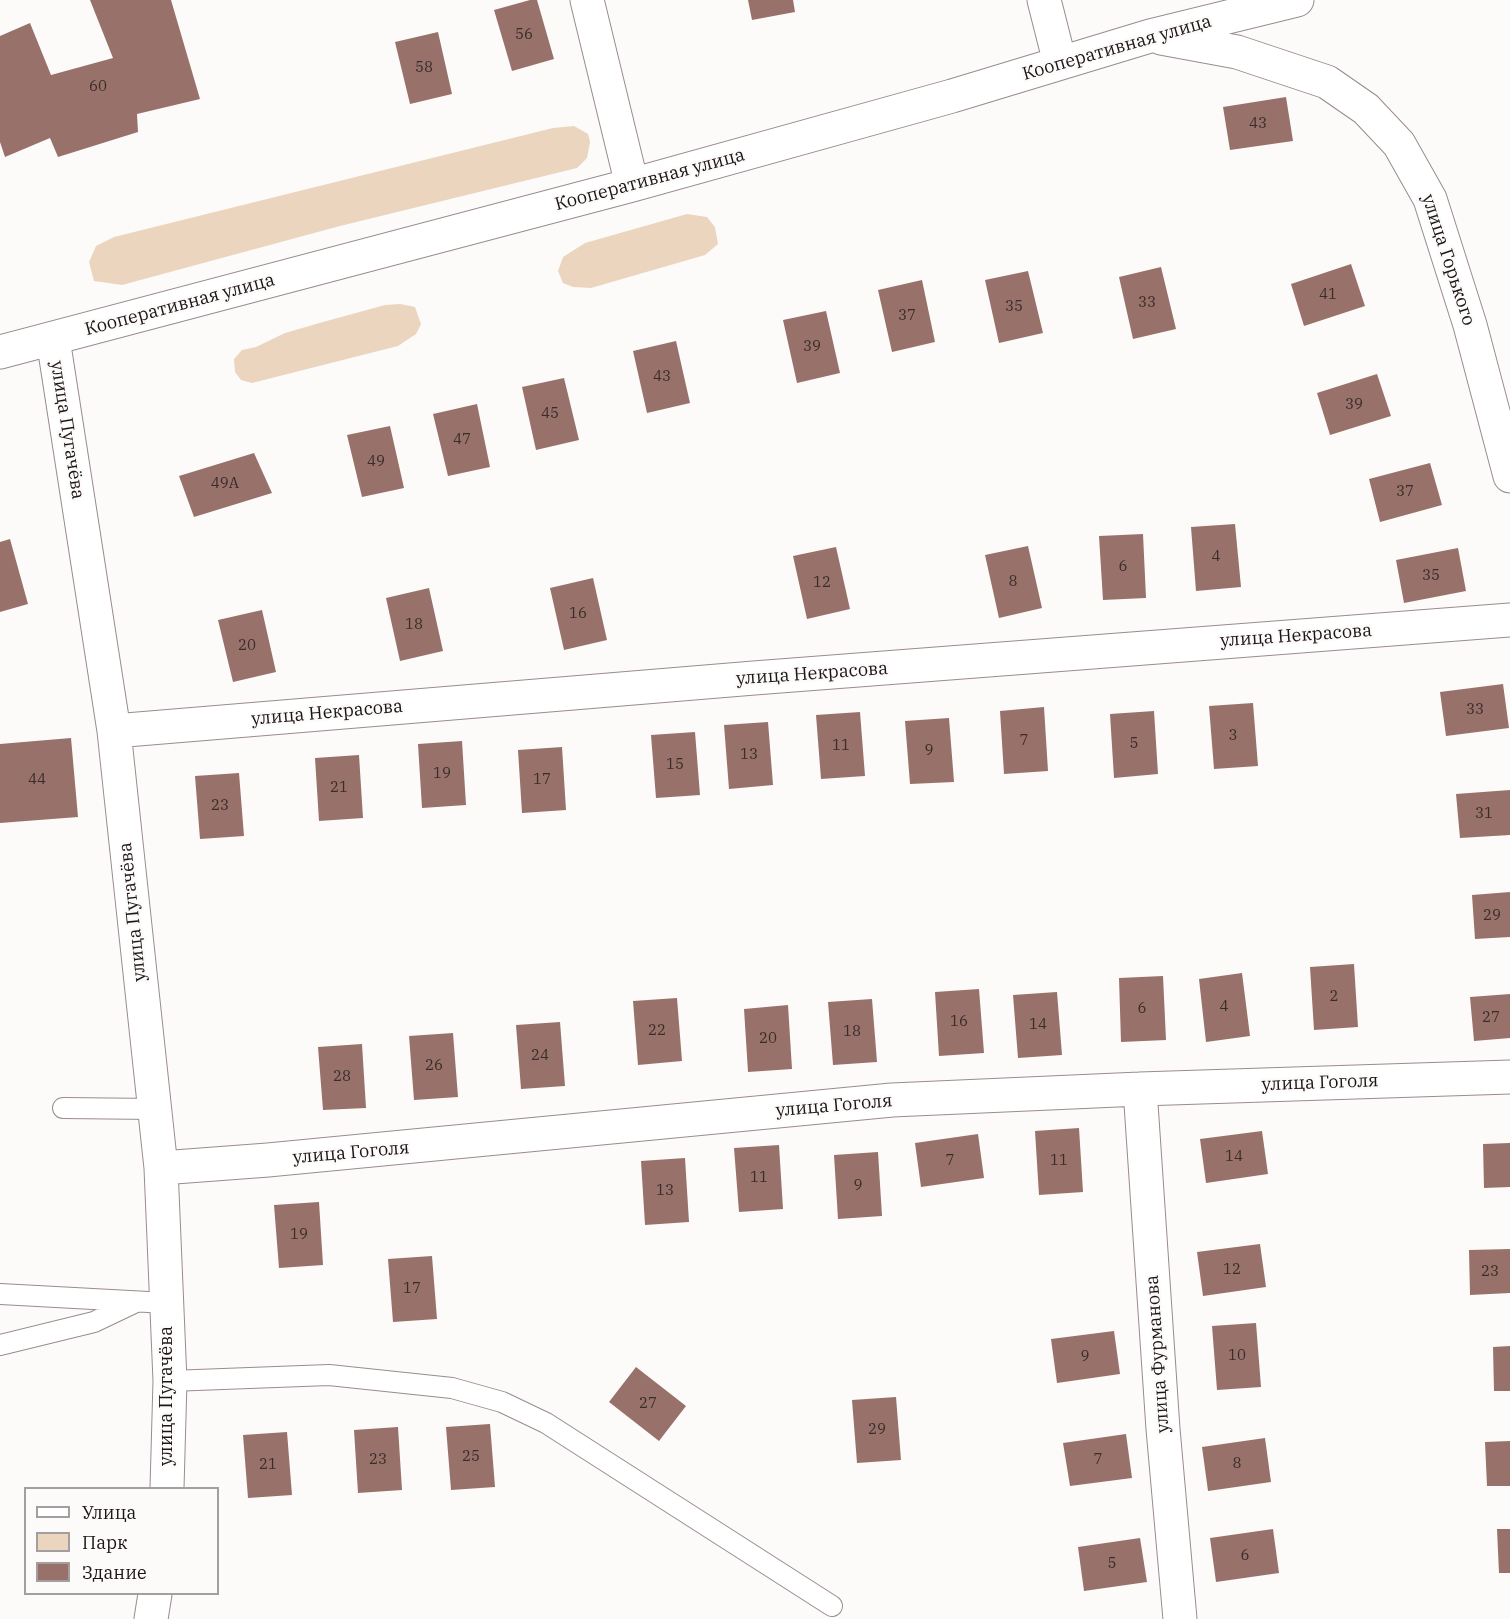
<!DOCTYPE html>
<meta charset="utf-8">
<style>
body{margin:0}
#map{position:relative;width:1510px;height:1619px;overflow:hidden;background:#fdfafa;font-family:"IBM Plex Serif",serif}
canvas{display:block}
.legend{position:absolute;left:24px;top:1487px;width:195px;height:108px;box-sizing:border-box;background:#fdfafa;border:2px solid #a39e9f;margin:0;padding:8px 10px;list-style:none;font-size:18px;color:#1b1516}
.legend li{display:flex;align-items:center;gap:12px;height:30px}
.legend b{width:30px;border:2px solid #a39e9f}
</style>
<div id="map">
<canvas width="1510" height="1619"></canvas>
<ul class="legend">
<li><b style="height:8px;background:#fff"></b>Улица</li>
<li><b style="height:16px;background:#ebd5be"></b>Парк</li>
<li><b style="height:16px;background:#98726a"></b>Здание</li>
</ul>
</div>
<script>
const context = document.querySelector('canvas').getContext('2d');
context.lineJoin = 'round';
function paint(path, color) { context.fillStyle = color; context.fill(path, 'evenodd'); }
const poly = rows => new Path2D(rows.map(r => 'M' + r).join(''));
function trace(path, color, width, dash) { context.strokeStyle = color; context.lineWidth = width; context.lineCap = dash ? 'butt' : 'round'; context.setLineDash(dash || []); context.stroke(path); }
function write(font, color, halo, rows, align = 'center') {
  context.font = font + ' "IBM Plex Serif",serif'; context.lineWidth = 5; context.setLineDash([]); context.textBaseline = 'middle'; context.strokeStyle = halo; context.fillStyle = color; for (const [text, x, y, turn = 0] of rows) {
    context.save(); context.translate(x, y); context.rotate((+turn || 0) * Math.PI / 180); context.textAlign = isNaN(turn) ? turn : align; if (halo) context.strokeText(text, 0, 0); context.fillText(text, 0, 0); context.restore();
  }
}
const green = poly([
 [574,126,588,134,590,142,587,158,577,168,340,226,122,285,94,281,89,262,96,246,114,237,553,128],
 [687,214,707,217,715,227,718,244,705,255,591,288,573,287,563,283,558,271,563,257,585,243],
 [400,304,415,307,421,324,416,334,398,346,252,383,241,380,235,372,234,359,242,350,256,347,285,333,323,322,385,305]
]);
const building = poly([
 [90,0,171,0,200,99,137,114,138,132,58,157,50,138,5,157,0,142,0,36,30,23,51,75,113,58],
 [530,0,537,0,554,59,512,71,494,10],
 [748,0,793,0,795,12,752,20],
 [438,32,452,94,410,104,395,42],
 [1286,97,1293,141,1230,150,1223,107],
 [1351,264,1365,306,1304,326,1291,284],
 [1161,267,1176,329,1133,339,1119,277],
 [1028,271,1043,333,999,343,985,280],
 [922,280,935,342,892,352,878,290],
 [826,311,840,373,797,383,783,320],
 [676,341,690,403,647,413,633,351],
 [1377,374,1391,416,1330,435,1317,393],
 [564,378,579,440,536,450,522,387],
 [477,404,490,467,448,476,433,414],
 [390,426,404,488,362,497,347,435],
 [254,453,272,493,194,517,179,476],
 [1430,463,1442,505,1380,522,1369,479],
 [1235,524,1241,587,1196,591,1191,527],
 [1143,534,1146,598,1103,600,1099,536],
 [10,539,28,604,0,612,0,542],
 [1028,546,1042,608,999,618,985,555],
 [836,547,850,609,807,619,793,556],
 [1458,548,1466,591,1404,603,1396,560],
 [593,578,607,640,564,650,550,588],
 [429,588,443,651,400,661,386,598],
 [262,610,276,672,233,682,218,620],
 [1503,684,1509,728,1446,736,1440,692],
 [1253,703,1258,766,1214,769,1209,706],
 [1044,707,1048,771,1004,774,1000,711],
 [1154,711,1158,774,1114,778,1110,714],
 [860,712,865,776,821,779,816,715],
 [949,718,954,782,910,784,905,721],
 [768,722,773,785,729,789,724,725],
 [695,732,700,795,656,798,651,735],
 [71,738,78,817,0,823,0,744],
 [462,741,466,805,422,808,418,744],
 [562,747,566,810,522,813,518,750],
 [359,755,363,818,319,821,315,758],
 [239,773,244,836,200,839,195,776],
 [1510,790,1510,835,1460,838,1456,794],
 [1510,892,1510,937,1475,939,1472,895],
 [1354,964,1358,1027,1314,1030,1310,967],
 [1242,973,1250,1036,1206,1042,1199,979],
 [1163,976,1166,1040,1121,1042,1119,978],
 [979,989,984,1053,939,1056,935,992],
 [1057,992,1062,1055,1018,1058,1013,995],
 [1510,994,1510,1038,1474,1041,1470,997],
 [677,998,682,1061,638,1065,633,1001],
 [872,999,877,1062,833,1065,828,1002],
 [788,1005,792,1069,748,1072,744,1009],
 [560,1022,565,1086,521,1089,516,1025],
 [453,1033,458,1097,414,1100,409,1036],
 [362,1044,366,1108,323,1110,318,1047],
 [1079,1128,1083,1192,1039,1195,1035,1131],
 [1262,1131,1268,1174,1206,1183,1200,1139],
 [978,1134,984,1178,921,1187,915,1143],
 [1510,1143,1510,1187,1484,1188,1483,1144],
 [779,1145,783,1209,739,1212,734,1148],
 [878,1152,882,1216,838,1219,834,1155],
 [685,1158,689,1222,645,1225,641,1161],
 [319,1202,323,1265,279,1268,274,1205],
 [1260,1244,1266,1287,1203,1296,1197,1252],
 [1510,1249,1510,1293,1470,1295,1469,1250],
 [432,1256,437,1319,393,1322,388,1259],
 [1256,1323,1261,1387,1217,1390,1212,1326],
 [1114,1331,1120,1374,1057,1383,1051,1339],
 [1510,1346,1510,1391,1494,1391,1493,1347],
 [636,1367,686,1406,659,1441,609,1402],
 [896,1397,901,1460,857,1463,852,1400],
 [490,1424,495,1487,451,1490,446,1427],
 [398,1427,402,1490,358,1493,354,1430],
 [287,1432,292,1495,248,1498,243,1435],
 [1126,1434,1132,1478,1070,1486,1063,1443],
 [1265,1438,1271,1482,1208,1491,1202,1447],
 [1510,1441,1510,1486,1487,1486,1485,1442],
 [1273,1529,1279,1573,1216,1582,1210,1538],
 [1497,1529,1510,1529,1510,1573,1499,1573],
 [1140,1538,1147,1582,1084,1591,1078,1547]
]);
const service = poly([
 [63,1108,155,1109],
 [0,1294,167,1303],
 [0,1345,94,1322,136,1302],
 [170,1381,329,1375,452,1388,502,1402,546,1423,832,1606]
]);
const minor = poly([
 [587,0,632,185],
 [1044,0,1060,63],
 [1161,38,1237,52,1327,82,1366,109,1399,144,1430,199,1470,325,1510,476],
 [53,339,114,731,161,1168,170,1381,167,1488],
 [0,352,632,185,952,96,1150,36,1297,0],
 [114,731,754,678,1510,620],
 [1140,1089,1163,1429,1180,1619],
 [161,1168,268,1160,892,1100,1140,1089,1510,1077],
 [151,1619,155,1594]
]);
const numberNames = [
 ["56",524,35],
 ["58",424,68],
 ["60",98,87],
 ["43",1258,124],
 ["41",1328,295],
 ["33",1147,303],
 ["35",1014,307],
 ["37",907,316],
 ["39",812,347],
 ["43",662,377],
 ["39",1354,405],
 ["45",550,414],
 ["47",462,440],
 ["49",376,462],
 ["49А",225,484],
 ["37",1405,492],
 ["4",1216,557],
 ["6",1123,567],
 ["35",1431,576],
 ["8",1013,582],
 ["12",822,583],
 ["16",578,614],
 ["18",414,625],
 ["20",247,646],
 ["33",1475,710],
 ["3",1233,736],
 ["7",1024,741],
 ["5",1134,744],
 ["11",841,746],
 ["9",929,751],
 ["13",749,755],
 ["15",675,765],
 ["19",442,774],
 ["44",37,780],
 ["17",542,780],
 ["21",339,788],
 ["23",220,806],
 ["31",1484,814],
 ["29",1492,916],
 ["2",1334,997],
 ["4",1224,1007],
 ["6",1142,1009],
 ["27",1491,1018],
 ["16",959,1022],
 ["14",1038,1025],
 ["22",657,1031],
 ["18",852,1032],
 ["20",768,1039],
 ["24",540,1056],
 ["26",434,1066],
 ["28",342,1077],
 ["14",1234,1157],
 ["7",950,1161],
 ["11",1059,1161],
 ["11",759,1178],
 ["9",858,1186],
 ["13",665,1191],
 ["19",299,1235],
 ["12",1232,1270],
 ["23",1490,1272],
 ["17",412,1289],
 ["10",1237,1356],
 ["9",1085,1357],
 ["27",648,1404],
 ["29",877,1430],
 ["25",471,1457],
 ["23",378,1460],
 ["7",1098,1460],
 ["8",1237,1464],
 ["21",268,1465],
 ["6",1245,1556],
 ["5",1112,1564]
];
const streetNames = [
 ["Кооперативная улица",1117,48,-16],
 ["Кооперативная улица",650,180,-15],
 ["улица Горького",1448,260,72],
 ["Кооперативная улица",180,305,-15],
 ["улица Пугачёва",67,430,81],
 ["улица Некрасова",1296,636,-4],
 ["улица Некрасова",812,674,-4],
 ["улица Некрасова",327,713,-5],
 ["улица Пугачёва",133,912,-96],
 ["улица Гоголя",1320,1083,-2],
 ["улица Гоголя",834,1106,-5],
 ["улица Гоголя",351,1153,-5],
 ["улица Фурманова",1158,1354,-94],
 ["улица Пугачёва",167,1396,-90]
];
paint(green, '#ebd5be');
paint(building, '#98726a');
trace(service, '#9a8b8f', 22);
trace(minor, '#9a8b8f', 35);
trace(service, '#fff', 20);
trace(minor, '#fff', 33);
write('15px', '#3a2c2b', null, numberNames);
write('18px', '#1b1516', '#fdfafa', streetNames);
</script>
